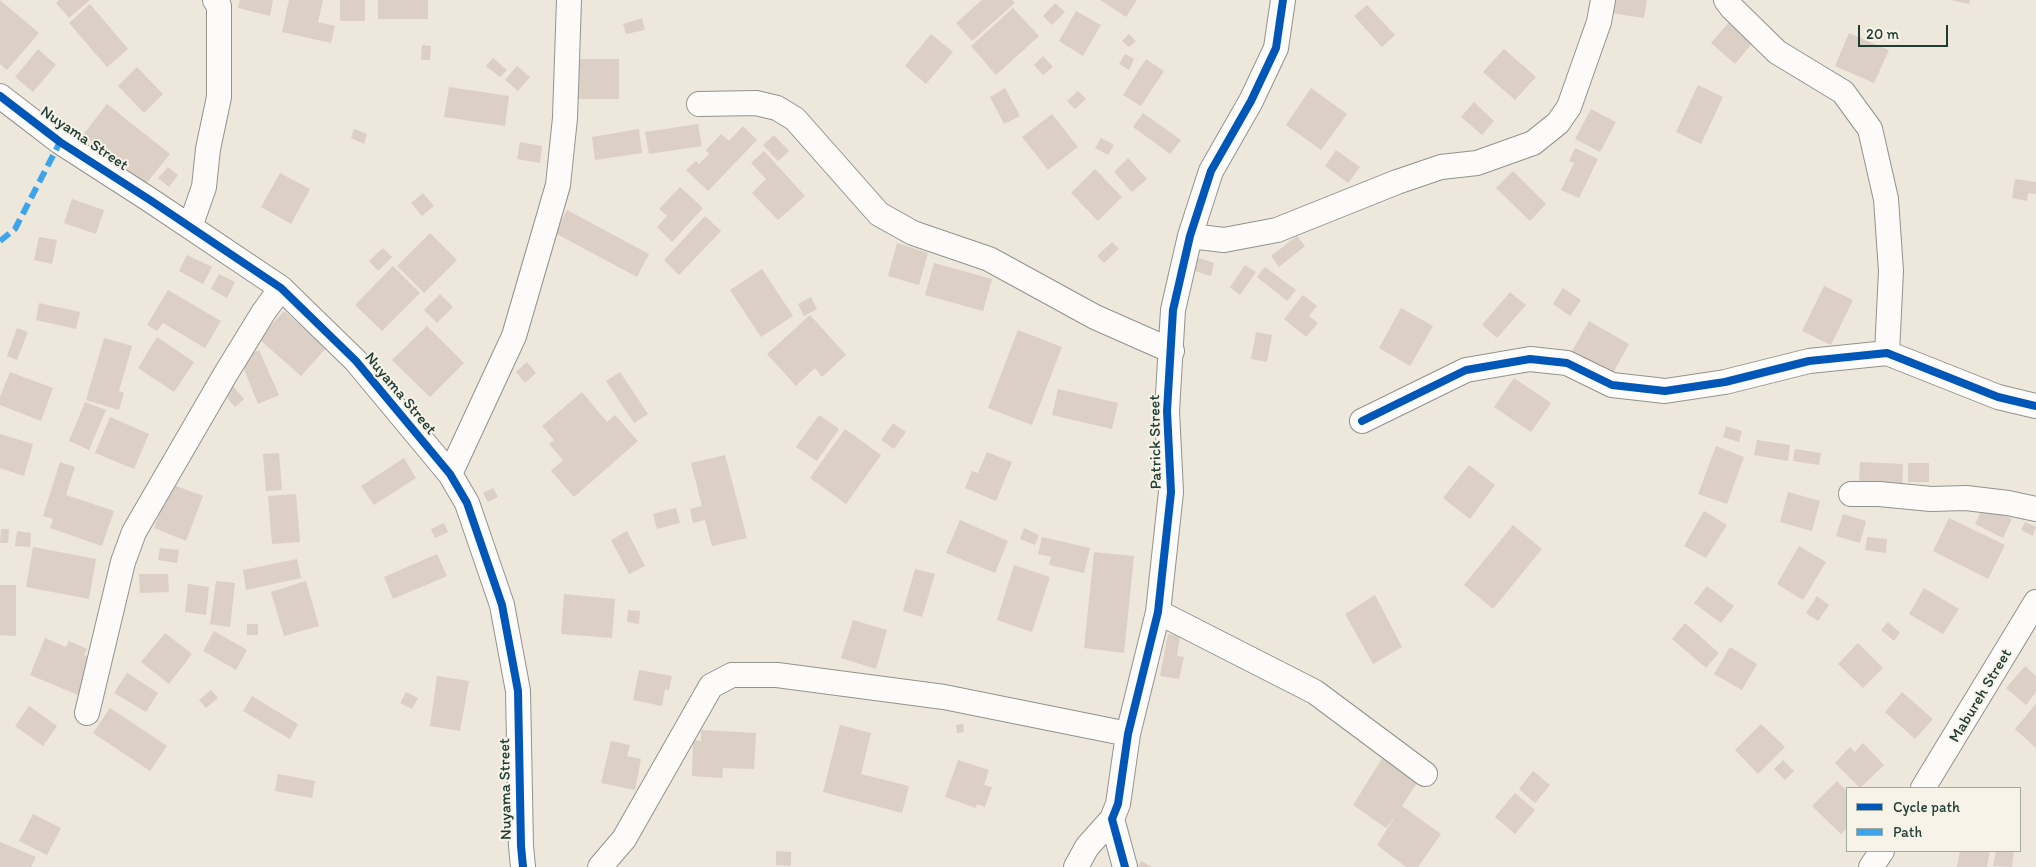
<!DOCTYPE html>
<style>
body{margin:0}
#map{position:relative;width:2036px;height:867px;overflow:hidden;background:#eee7dc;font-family:Itim,sans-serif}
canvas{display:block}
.legend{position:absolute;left:1846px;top:787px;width:175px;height:65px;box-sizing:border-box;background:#f7f3e8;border:1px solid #a1aaa0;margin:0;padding:6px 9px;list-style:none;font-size:15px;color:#1f3d34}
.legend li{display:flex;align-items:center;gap:10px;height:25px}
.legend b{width:25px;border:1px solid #a1aaa0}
.scale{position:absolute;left:1858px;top:25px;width:90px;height:22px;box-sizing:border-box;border:2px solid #1f3d34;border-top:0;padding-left:6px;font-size:15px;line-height:18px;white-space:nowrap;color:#1f3d34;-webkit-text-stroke:4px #f7f3e8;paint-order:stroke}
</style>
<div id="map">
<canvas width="2036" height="867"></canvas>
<ul class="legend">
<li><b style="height:6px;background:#0057b8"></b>Cycle path</li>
<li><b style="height:6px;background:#3da4eb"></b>Path</li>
</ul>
<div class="scale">20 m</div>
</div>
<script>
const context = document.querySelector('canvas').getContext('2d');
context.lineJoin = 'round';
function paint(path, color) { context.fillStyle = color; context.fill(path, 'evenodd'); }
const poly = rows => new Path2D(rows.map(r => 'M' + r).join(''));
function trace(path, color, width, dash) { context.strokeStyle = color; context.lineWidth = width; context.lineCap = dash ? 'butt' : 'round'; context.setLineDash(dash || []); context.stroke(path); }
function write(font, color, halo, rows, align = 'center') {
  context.font = font + ' Itim,sans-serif'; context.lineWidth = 4; context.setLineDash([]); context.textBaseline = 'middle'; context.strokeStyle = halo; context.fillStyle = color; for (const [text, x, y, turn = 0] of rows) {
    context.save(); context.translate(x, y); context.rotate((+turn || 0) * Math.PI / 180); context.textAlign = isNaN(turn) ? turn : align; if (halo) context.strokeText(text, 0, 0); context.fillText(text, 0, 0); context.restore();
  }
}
const building = poly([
 [0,0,39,33,7,70,0,64],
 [59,0,90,0,69,18,56,3],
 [240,0,273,0,270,16,238,8],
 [289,0,323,0,318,22,335,26,331,43,282,32],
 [340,0,365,0,365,21,340,21],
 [378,0,428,0,428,19,378,19],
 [982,0,1012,0,1015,3,972,41,956,23],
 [1100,0,1137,0,1126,17],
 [1612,0,1647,0,1644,18,1611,13],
 [1951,0,1970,0,1969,4],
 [1055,3,1065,12,1052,25,1043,16],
 [90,4,128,49,107,67,69,23],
 [1367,5,1395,35,1382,47,1354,16],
 [1013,8,1039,36,996,75,971,46],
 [1076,11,1101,25,1083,56,1059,41],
 [642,18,645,30,626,34,623,24],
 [1731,20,1755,40,1735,64,1711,43],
 [1849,33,1889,50,1874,83,1835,66],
 [931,34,953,52,926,84,905,66],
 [1129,34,1136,41,1129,47,1122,41],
 [422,45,431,46,430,60,421,60],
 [38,49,56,65,33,92,15,77],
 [1504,49,1536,77,1515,100,1483,72],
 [1125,54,1134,59,1129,70,1119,64],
 [1043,56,1053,67,1043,75,1034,65],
 [493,58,507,70,500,77,486,66],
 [576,59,619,59,619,99,575,99],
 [1146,59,1164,71,1141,106,1123,95],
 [517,66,530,77,518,91,505,80],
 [137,67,163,94,144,113,118,86],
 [1698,85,1723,97,1701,144,1676,132],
 [449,87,509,96,505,126,444,117],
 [1005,88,1020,116,1004,124,990,97],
 [1311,88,1347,114,1321,150,1286,125],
 [1078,91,1086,99,1075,109,1067,101],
 [1474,102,1494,121,1482,135,1461,117],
 [107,104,170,154,146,184,83,135],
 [1591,109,1616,122,1600,152,1575,139],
 [1143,113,1181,140,1170,154,1133,127],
 [1052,114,1078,147,1048,170,1022,137],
 [698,124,702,146,649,154,645,132],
 [743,126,757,140,708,191,686,170,696,161,699,164,709,154,706,150,721,134,729,141],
 [354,129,367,134,364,144,351,138],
 [639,129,642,153,595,160,592,137],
 [774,135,789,151,778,161,763,145],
 [1101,138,1114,145,1108,155,1095,148],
 [520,142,542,146,540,163,517,159],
 [1575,148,1598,159,1579,198,1561,190,1574,163,1569,161],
 [1336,150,1360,167,1348,183,1325,166],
 [764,151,805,196,778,220,752,193,766,179,751,163],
 [1128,158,1147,179,1132,192,1114,172],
 [168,167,178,175,169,187,158,178],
 [1095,169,1122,197,1098,221,1071,193],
 [1513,171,1546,204,1530,221,1496,188],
 [280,173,310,189,291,224,261,207],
 [2015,179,2036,182,2036,194,2028,193,2027,201,2012,198],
 [680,187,703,208,672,242,657,227,667,216,659,209],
 [423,193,434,206,422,216,411,203],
 [72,199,104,210,96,234,64,223],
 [567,210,649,254,637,277,555,233],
 [705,216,721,231,679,275,664,260],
 [430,233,457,260,424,293,397,266],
 [1297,236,1305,246,1279,267,1271,256],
 [39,237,57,240,52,264,34,260],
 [1112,242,1119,249,1104,263,1097,256],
 [897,243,928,253,919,285,888,276],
 [383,248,392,257,378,271,369,261],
 [187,255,212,267,203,284,179,271],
 [1196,257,1214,263,1211,276,1192,270],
 [934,263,992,279,983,311,925,295],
 [1245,265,1256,272,1240,295,1230,287],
 [393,266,420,293,382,331,355,305],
 [1265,267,1296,290,1287,301,1257,277],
 [762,269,793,316,761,337,730,290],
 [219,274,235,282,227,298,211,289],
 [1824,286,1853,300,1831,345,1802,331],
 [1563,288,1581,300,1570,316,1553,304],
 [168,290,221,321,205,348,163,323,157,331,147,325],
 [1510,292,1526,305,1497,338,1482,325],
 [440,294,453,307,437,323,424,310],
 [1303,295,1317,306,1309,316,1318,323,1306,337,1284,319],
 [811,297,817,309,804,316,798,304],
 [39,303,80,312,76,329,36,320],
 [1401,308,1433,326,1410,366,1379,348],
 [284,311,326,348,301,376,259,339],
 [810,315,846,355,822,377,815,368,796,386,767,354],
 [1589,321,1629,344,1612,375,1571,353],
 [427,326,464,363,430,397,392,360],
 [17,328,28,332,17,360,7,356],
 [1018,330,1062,347,1032,425,988,408],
 [1256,332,1272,335,1267,362,1251,359],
 [157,337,194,362,174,392,138,368],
 [104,338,132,346,119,391,124,393,119,410,86,400],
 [259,350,279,395,258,404,240,359],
 [527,362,536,373,525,383,516,372],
 [10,372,53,388,41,421,0,405,0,397],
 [620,372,648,414,634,423,606,381],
 [1514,378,1551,403,1531,432,1494,407],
 [232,385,244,399,235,407,223,393],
 [1058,389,1118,403,1112,429,1052,415],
 [582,392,607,422,615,415,638,441,574,497,551,471,563,460,549,444,554,440,542,426],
 [85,402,106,410,89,450,69,441],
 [819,415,839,429,817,461,796,447],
 [110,417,149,434,134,469,95,453],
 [893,423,906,432,894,449,881,440],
 [1726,426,1742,431,1739,442,1723,437],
 [845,429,881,455,846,504,810,478],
 [0,434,33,444,24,476,0,468],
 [1757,440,1790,445,1788,461,1754,455],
 [1716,446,1744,457,1727,504,1698,494],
 [1795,449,1821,453,1819,465,1793,461],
 [987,452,1012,462,996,501,965,488,972,471,978,473],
 [279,453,282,490,266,491,263,454],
 [725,455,747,538,712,546,705,520,693,523,690,509,702,506,691,463],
 [404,458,416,478,374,505,361,486],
 [60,462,75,467,66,495,114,511,102,546,50,528,53,519,43,516],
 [1860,462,1903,464,1902,487,1859,485],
 [1908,463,1929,463,1929,482,1908,482],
 [1469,465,1495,485,1470,519,1443,498],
 [171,484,203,496,186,541,154,528],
 [493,488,498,497,488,502,483,493],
 [1788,492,1820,501,1812,531,1780,522],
 [296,494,300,542,272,544,268,496],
 [1984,505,2012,519,2003,538,1975,524],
 [676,508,680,523,657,529,653,514],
 [1704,511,1727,525,1706,558,1684,546],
 [1843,514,1866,521,1860,543,1836,536],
 [1949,518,2005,545,1988,579,1933,551],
 [960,520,1008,541,995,573,946,553],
 [2025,522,2036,527,2033,536,2021,530],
 [444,523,448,532,435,538,431,529],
 [1513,525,1542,549,1493,609,1464,585],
 [1024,528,1039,535,1035,545,1020,539],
 [1,529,9,529,8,543,0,543],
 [17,531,31,533,30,547,15,546],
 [627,531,645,566,629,574,611,540],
 [1042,537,1090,548,1084,573,1049,565,1051,557,1038,554],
 [1867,537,1887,539,1886,553,1865,550],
 [1799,546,1826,562,1803,600,1777,584],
 [33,547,96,559,89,599,26,587],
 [160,548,179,550,177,563,158,560],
 [1094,552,1134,556,1124,653,1084,648],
 [437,554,447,576,393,599,384,577],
 [297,559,301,578,246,590,243,570],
 [1014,565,1050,577,1032,632,997,620],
 [915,569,935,574,922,617,903,611],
 [139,574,168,574,169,592,140,593],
 [216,581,235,583,230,627,210,624],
 [306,581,319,626,284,636,271,592],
 [188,584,209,587,206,615,185,612],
 [0,585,16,585,16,636,0,635],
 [1707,586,1734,606,1721,623,1694,603],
 [1924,588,1959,609,1943,634,1909,614],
 [564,594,615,599,612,638,561,634],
 [1375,595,1402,647,1373,664,1345,614],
 [1817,596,1829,605,1818,621,1806,613],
 [628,610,640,611,639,624,627,622],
 [853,620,887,630,876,669,841,658],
 [1888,622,1900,633,1894,641,1881,630],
 [1685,623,1719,653,1706,668,1672,639],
 [247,624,258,624,258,635,247,635],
 [214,631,247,650,236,670,203,651],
 [165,633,192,654,169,684,141,662],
 [1168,634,1180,636,1177,656,1184,657,1179,679,1160,676],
 [45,638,66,647,69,641,87,649,84,655,93,659,78,695,30,675],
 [1858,643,1883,668,1863,688,1838,664],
 [1730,647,1757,664,1742,690,1714,674],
 [2025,666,2036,676,2036,692,2026,705,2006,688],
 [639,670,672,676,669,690,665,689,662,706,633,700],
 [127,673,158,693,146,712,114,693],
 [437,676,469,681,460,731,430,726],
 [211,690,218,698,206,708,199,700],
 [406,692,418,698,412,709,400,703],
 [1902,692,1933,719,1915,739,1885,712],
 [252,696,298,724,290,739,243,711],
 [2036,704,2036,748,2015,729],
 [29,706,57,726,43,746,15,726],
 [110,708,167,746,150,771,93,733],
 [963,724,964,732,957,733,956,725],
 [1761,724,1785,747,1758,774,1735,750],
 [840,725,871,733,861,774,909,786,902,813,823,792],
 [701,730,756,733,754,769,723,768,722,778,692,776,693,740,701,741],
 [611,741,630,745,627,756,641,759,635,790,601,783],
 [1863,743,1884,765,1860,788,1835,763,1850,747,1855,752],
 [1383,757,1417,783,1402,806,1441,834,1418,867,1406,867,1377,845,1396,815,1386,828,1353,805],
 [958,760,989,770,984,785,992,787,985,807,977,804,976,808,945,797],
 [1783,760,1794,771,1785,780,1774,769],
 [1533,771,1550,785,1535,803,1519,789],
 [278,774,315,781,312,798,275,791],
 [1837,781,1847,791,1847,828,1841,834,1812,806],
 [1515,793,1535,810,1515,834,1495,817],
 [33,814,61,828,47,855,19,841],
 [0,842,36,857,31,867,0,867],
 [776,851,791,852,791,866,776,865],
 [1960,851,1990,851,1987,867,1957,867],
 [1996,851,2014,851,2012,867,1993,866],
 [1141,861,1152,867,1138,867]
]);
const street = poly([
 [1726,0,1732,8,1777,52,1843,92,1870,129,1886,199,1891,271,1887,353],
 [0,96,60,142,150,200,281,288,356,361,450,474,467,503,502,605,518,691,521,846,523,867],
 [699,104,756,103,777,108,795,119,879,214,913,233,989,259,1095,317,1172,351],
 [190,227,204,187,208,149,219,97,219,6,215,0],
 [1190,236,1224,240,1277,230,1397,182,1441,167,1477,163,1533,143,1558,123,1569,107,1599,22,1603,0],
 [1362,421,1466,370,1530,359,1567,363,1612,385,1665,391,1725,382,1809,361,1887,353,1998,397,2036,406],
 [450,474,514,336,558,185,565,118,569,0],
 [1851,494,1879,494,1931,499,1966,498,2008,503,2036,509],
 [1158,612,1315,692,1425,774],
 [87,713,123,562,134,532,225,375,263,313,281,288],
 [1923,788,2036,602],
 [600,867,624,839,711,686,732,675,777,675,944,697,1128,734],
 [1076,867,1087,847,1112,819],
 [1125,867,1112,819,1118,804,1128,734,1158,612,1171,492,1167,411,1173,310,1190,236,1211,171,1251,101,1276,48,1283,0],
 [1871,867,1882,851]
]);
const quiet = poly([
 [0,241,15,229,60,142]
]);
const cycleway = poly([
 [0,96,60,142,150,200,281,288,356,361,450,474,467,503,502,605,518,691,521,846,523,867],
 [1362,421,1466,370,1530,359,1567,363,1612,385,1665,391,1725,382,1809,361,1887,353,1998,397,2036,406],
 [1125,867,1112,819,1118,804,1128,734,1158,612,1171,492,1167,411,1173,310,1190,236,1211,171,1251,101,1276,48,1283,0]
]);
const streetNames = [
 ["Nuyama Street",84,139,34],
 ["Nuyama Street",400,394,50],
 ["Patrick Street",1156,442,-91],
 ["Mabureh Street",1981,696,-59],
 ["Nuyama Street",506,789,-91]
];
paint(building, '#dccfc5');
trace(street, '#92938c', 26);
trace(street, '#fcfbfa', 24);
trace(quiet, '#3da4eb', 6, [12, 6]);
trace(cycleway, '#0057b8', 8);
write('16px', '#1f3d34', '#f7f3e8', streetNames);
</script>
